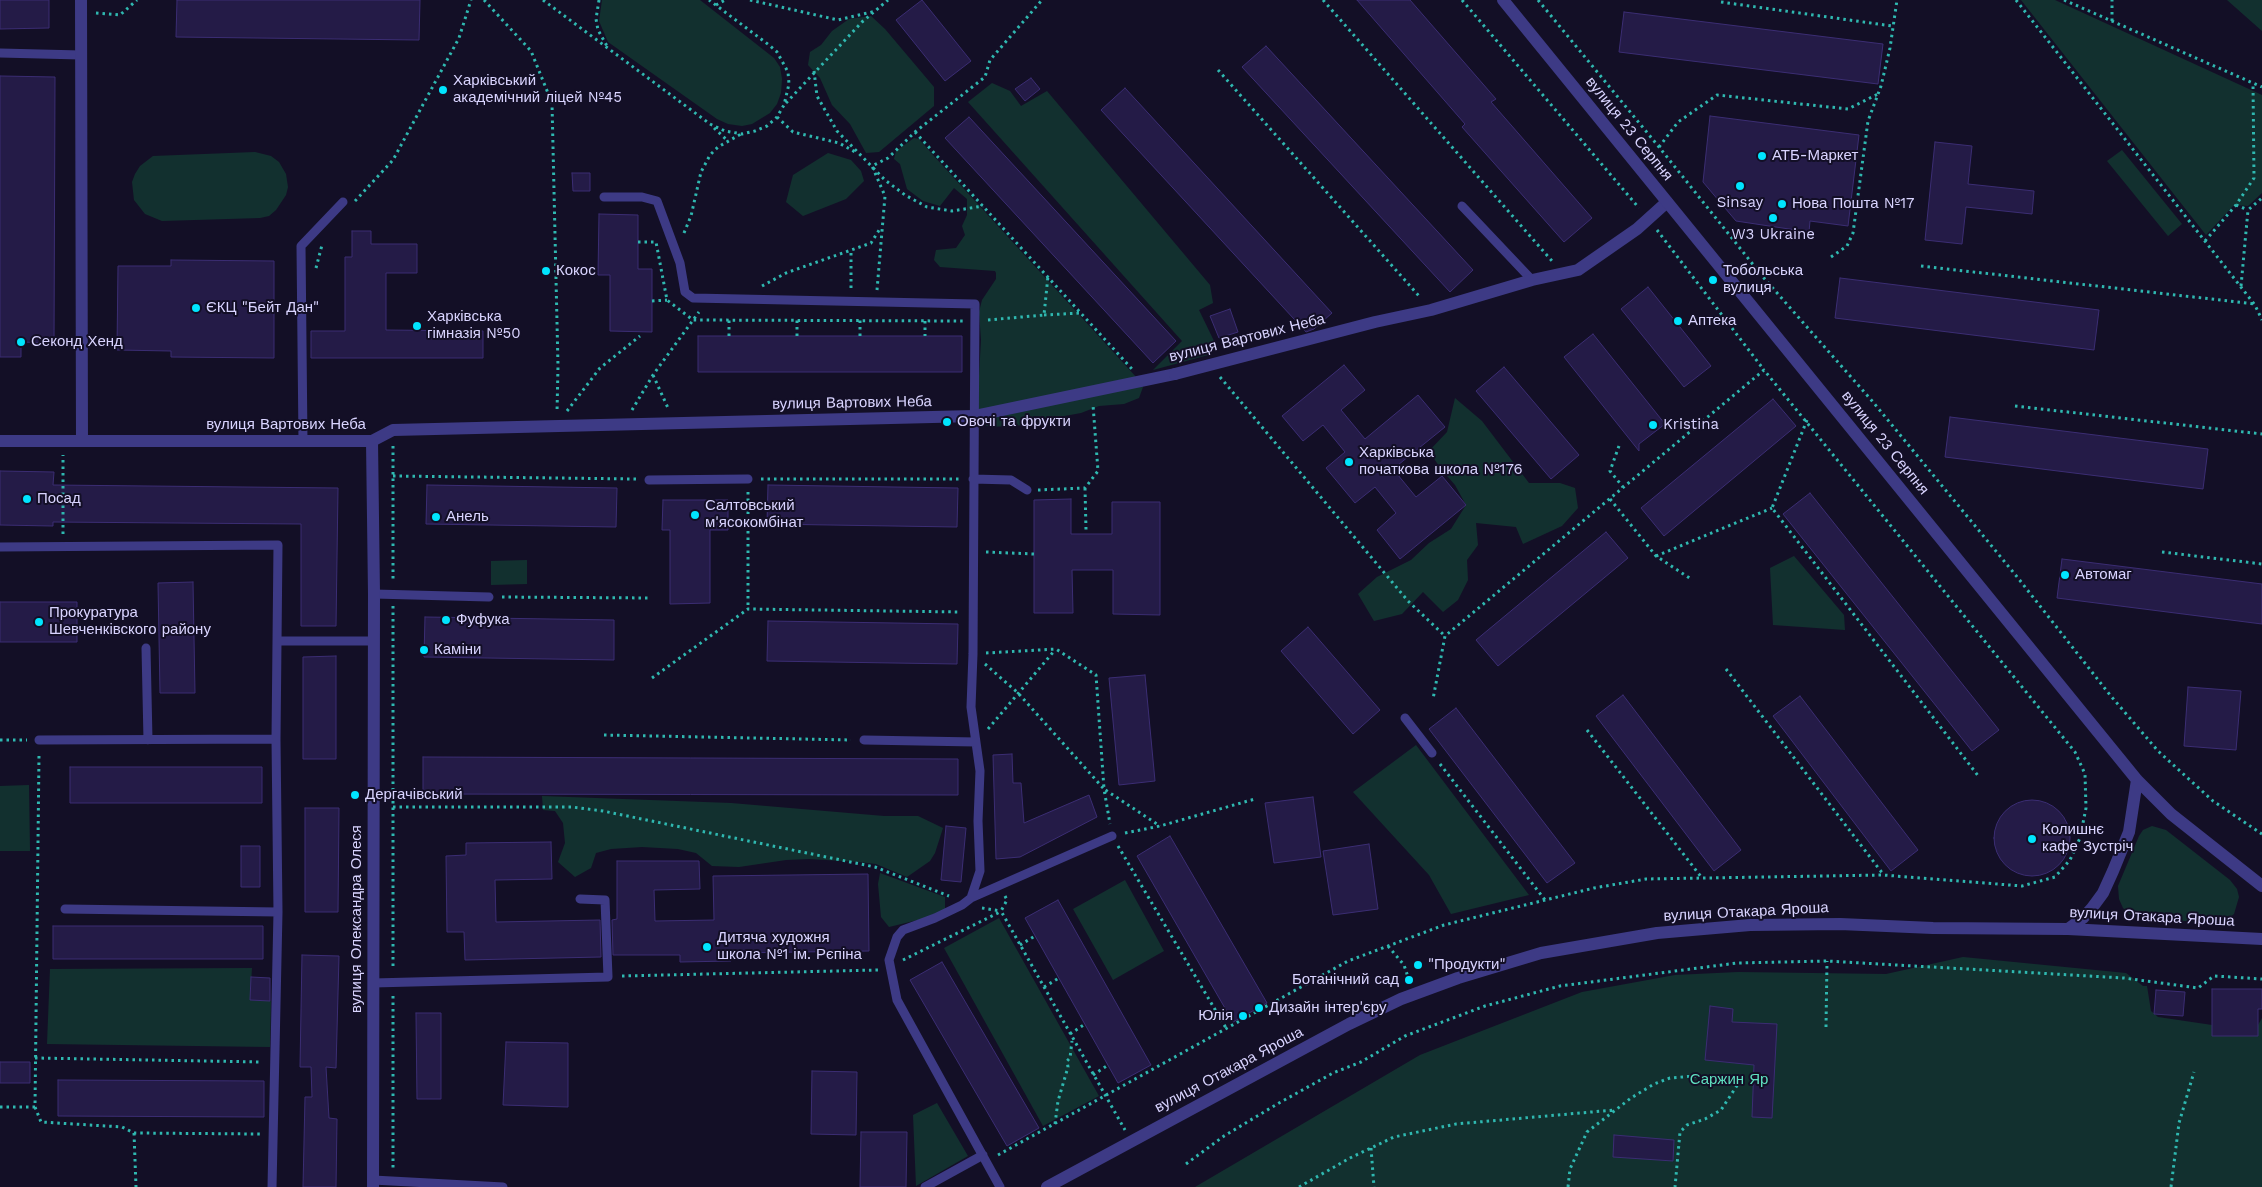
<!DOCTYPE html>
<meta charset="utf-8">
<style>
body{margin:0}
canvas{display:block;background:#130f26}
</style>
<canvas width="2262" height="1187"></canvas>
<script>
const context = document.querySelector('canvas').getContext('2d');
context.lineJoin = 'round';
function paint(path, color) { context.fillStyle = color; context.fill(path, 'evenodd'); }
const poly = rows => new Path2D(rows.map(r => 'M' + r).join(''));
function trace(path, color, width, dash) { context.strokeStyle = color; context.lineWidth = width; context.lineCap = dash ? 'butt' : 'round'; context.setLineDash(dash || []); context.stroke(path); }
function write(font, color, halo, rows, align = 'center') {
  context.font = font + ' "Work Sans",sans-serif'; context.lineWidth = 4; context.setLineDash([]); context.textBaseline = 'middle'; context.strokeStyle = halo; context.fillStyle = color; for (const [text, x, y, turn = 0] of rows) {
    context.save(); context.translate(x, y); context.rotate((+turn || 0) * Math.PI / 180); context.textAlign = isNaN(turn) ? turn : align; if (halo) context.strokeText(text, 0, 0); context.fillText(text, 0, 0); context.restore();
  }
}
const green = poly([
 [602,0,700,0,774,58,780,67,782,79,781,93,777,104,770,113,752,124,742,126,728,124,717,119,608,42,599,21],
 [2021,0,2055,0,2262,95,2262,193,2248,206,2234,205,2206,235],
 [2227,0,2262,0,2262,31],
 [871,16,885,29,934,87,934,106,879,152,866,153,850,124,832,105,820,78,808,65,810,52,821,45,832,31,849,19],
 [992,83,1010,91,1021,106,1047,91,1210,285,1213,303,1199,310,1214,341,1212,354,1153,370,1182,341,968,102],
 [914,138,919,139,933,155,1137,378,1143,387,1139,398,1124,404,1099,406,1081,413,1048,419,1027,425,989,427,980,422,977,411,981,340,979,312,982,300,996,279,996,273,995,271,940,267,934,260,936,250,956,248,965,235,962,226,967,215,967,199,954,188,940,206,923,201,907,189,900,164,894,159,896,151],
 [2122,150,2182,224,2168,236,2107,161],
 [255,152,271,156,279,162,286,174,288,187,286,195,276,210,269,216,260,218,162,221,145,214,134,200,132,182,135,174,140,166,153,156],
 [828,153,851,160,861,171,864,181,846,199,803,216,786,202,793,175],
 [1455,398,1482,421,1529,483,1560,483,1575,488,1578,508,1562,526,1523,544,1516,527,1476,523,1478,545,1467,560,1468,580,1458,600,1443,612,1423,592,1402,614,1374,621,1358,594,1377,577,1411,560,1429,543,1451,529,1466,505,1455,485,1441,469,1429,451,1447,432],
 [1794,556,1844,615,1845,630,1773,625,1770,568],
 [527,560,527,584,491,585,491,561],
 [1416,745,1529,895,1451,914,1429,875,1353,792],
 [29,785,30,851,0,851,0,786],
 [542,796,731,803,884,816,918,816,943,828,935,853,930,861,907,877,876,864,859,862,809,859,786,860,739,867,712,866,696,853,678,849,642,847,611,849,596,853,591,868,575,877,558,862,565,843,563,823,555,811,543,810],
 [2152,826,2166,830,2230,880,2237,889,2239,897,2234,914,2225,921,2213,924,2136,916,2129,914,2123,908,2119,899,2118,886,2139,836,2143,830],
 [880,873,945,897,945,910,922,919,889,927,881,917,878,884],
 [1125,880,1164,951,1113,980,1073,909],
 [999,918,1099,1096,1043,1126,944,948],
 [1963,957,2126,973,2143,986,2147,986,2151,1011,2158,1017,2212,1025,2212,1031,2252,1036,2262,1018,2262,1187,1195,1187,1420,1055,1582,992,1675,975,1738,972,1886,974],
 [252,968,250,1000,271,1001,270,1047,47,1044,50,969],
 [937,1103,968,1156,916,1186,913,1115]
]);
const building = poly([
 [0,0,49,0,49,28,0,29,0,0],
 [177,0,420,0,419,40,176,37,177,0],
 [922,0,971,61,945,81,896,20,922,0],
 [1357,0,1410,0,1496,99,1491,102,1592,218,1564,242,1462,127,1465,124,1357,0],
 [1624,12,1883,44,1878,84,1619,52,1624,12],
 [1266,46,1473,270,1450,292,1242,67,1266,46],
 [0,76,55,77,54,343,21,342,21,357,0,357,0,76],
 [1031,78,1040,89,1025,101,1015,89,1031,78],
 [1125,88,1332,313,1314,329,1306,332,1101,110,1125,88],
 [1710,116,1859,135,1848,226,1810,221,1809,232,1736,221,1703,182,1710,116],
 [969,117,1176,341,1153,363,945,138,969,117],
 [1935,142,1972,146,1968,184,2034,191,2032,214,1966,207,1962,244,1925,240,1935,142],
 [572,173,590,173,590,191,573,191,572,173],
 [599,214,638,215,638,269,652,269,652,332,610,331,610,275,598,275,599,214],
 [352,231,371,231,371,244,417,244,417,273,386,273,386,330,483,331,483,358,311,358,311,331,345,331,345,257,352,257,352,231],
 [171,260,274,261,274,358,171,357,171,351,117,350,118,266,171,266,171,260],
 [1840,278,2099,310,2094,350,1835,318,1840,278],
 [1648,287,1711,366,1684,387,1621,309,1648,287],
 [1230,309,1238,332,1219,338,1210,316,1230,309],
 [1593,334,1665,424,1639,444,1639,451,1564,357,1593,334],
 [698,336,962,336,962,372,698,372,698,336],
 [1344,365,1365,390,1341,410,1365,439,1418,395,1445,427,1393,469,1416,497,1442,476,1466,505,1400,559,1377,530,1396,513,1375,487,1355,503,1326,468,1345,452,1323,425,1303,441,1282,416,1344,365],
 [1504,367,1579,455,1551,479,1476,391,1504,367],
 [1773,399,1796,426,1664,536,1641,508,1773,399],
 [1950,417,2208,449,2203,489,1945,457,1950,417],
 [0,471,54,472,53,485,338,488,336,626,301,626,301,524,53,522,53,526,0,525,0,471],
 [427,485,617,488,616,527,426,524,427,485],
 [768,485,958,488,957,527,767,524,768,485],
 [1810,493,1999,730,1972,751,1783,514,1810,493],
 [1071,499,1071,534,1112,534,1112,502,1160,502,1160,615,1113,614,1113,570,1072,570,1073,613,1034,613,1034,500,1071,499],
 [663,500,728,500,728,530,710,530,710,603,670,604,670,530,662,530,663,500],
 [1606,532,1628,558,1498,666,1476,640,1606,532],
 [2062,559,2262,584,2262,624,2057,598,2062,559],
 [193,582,195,693,160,693,158,583,193,582],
 [0,602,77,602,77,642,0,642,0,602],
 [425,617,614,620,614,660,424,657,425,617],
 [768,621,958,624,957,664,767,661,768,621],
 [1308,627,1380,710,1353,734,1281,651,1308,627],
 [336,656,336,759,303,759,303,657,336,656],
 [1145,675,1155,781,1119,785,1109,678,1145,675],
 [2188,687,2241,691,2236,750,2184,746,2188,687],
 [1623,695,1741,850,1714,871,1596,716,1623,695],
 [1800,696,1918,850,1891,871,1773,716,1800,696],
 [1456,708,1575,863,1547,883,1429,729,1456,708],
 [1012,754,1013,783,1021,783,1024,823,1089,795,1097,817,1020,857,996,859,993,755,1012,754],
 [423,757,958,759,958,795,423,794,423,757],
 [70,767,262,767,262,803,70,803,70,767],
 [1313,797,1321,857,1274,863,1265,803,1313,797],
 '1994 838a38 38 0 1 1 76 0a38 38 0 1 1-76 0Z',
 [305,808,339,808,338,912,305,912,305,808],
 [946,826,966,828,961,882,941,880,946,826],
 [1170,836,1267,1003,1233,1022,1137,856,1170,836],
 [551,842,552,879,495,880,496,922,600,920,601,957,465,960,464,932,447,932,446,856,466,855,466,843,551,842],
 [1369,844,1378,909,1333,915,1323,851,1369,844],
 [241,846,260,846,260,887,241,887,241,846],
 [617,861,699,861,700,889,654,890,655,921,714,920,713,876,868,874,869,951,731,953,731,961,680,962,680,955,613,955,612,920,617,919,617,861],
 [1058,900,1151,1065,1118,1083,1025,918,1058,900],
 [53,926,263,926,263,959,53,959,53,926],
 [302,955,339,956,336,1068,326,1067,329,1118,337,1119,336,1187,303,1187,305,1097,312,1097,311,1067,300,1067,302,955],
 [942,962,1039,1128,1007,1146,910,980,942,962],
 [251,977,270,978,270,1001,250,1000,251,977],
 [2212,989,2262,989,2262,1009,2258,1009,2258,1036,2212,1036,2212,989],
 [2156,990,2185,992,2183,1016,2154,1014,2156,990],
 [1710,1006,1733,1009,1732,1022,1777,1024,1772,1118,1752,1117,1754,1065,1705,1060,1710,1006],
 [416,1013,441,1013,441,1099,417,1099,416,1013],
 [506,1042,568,1043,568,1107,503,1105,506,1042],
 [0,1062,30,1062,30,1083,0,1083,0,1062],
 [812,1071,857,1072,856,1135,811,1134,812,1071],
 [58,1080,264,1081,264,1117,58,1116,58,1080],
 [861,1132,907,1132,906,1187,860,1187,861,1132],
 [1614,1135,1674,1140,1673,1161,1613,1157,1614,1135]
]);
const path = poly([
 [484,0,531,51,552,103,558,366,557,413],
 [543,0,710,124,725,131,742,134,755,131,767,126,777,117,784,105,789,84,788,72,777,52,769,45,709,0],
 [599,0,596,19,598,30,607,46],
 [750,0,838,20,876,11],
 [1323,0,1552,261],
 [1462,0,1639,208],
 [1538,0,1659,147,1763,277,1873,402,2018,578,2110,695,2158,751,2213,801,2262,834],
 [2016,0,2255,305,2262,320],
 [2064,0,2262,87],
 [1721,2,1892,26],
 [716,5,725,0],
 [96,13,120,15,137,0],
 [2112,21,2112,0],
 [1218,70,1419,296],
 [814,71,817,96,837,131,885,180,905,195,927,207,952,211,983,206],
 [786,103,862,22,888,0],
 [777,117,793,132,839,143,857,153],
 [714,128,728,141],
 [915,132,1132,369],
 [1659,147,1678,122,1717,95,1848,109,1878,94],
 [355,201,393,160,459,38,471,0],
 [2236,205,2248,210],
 [1657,230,1764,370],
 [684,233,691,216,701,172,710,155,718,147,741,134],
 [2205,241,2236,205,2254,178,2253,83],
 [638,242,656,242,667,300,693,320,963,321],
 [1831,257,1847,246,1853,233,1868,121,1881,86,1890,48,1897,0],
 [1921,266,2255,304],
 [316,268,322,245],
 [762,286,786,273,871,243,881,227],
 [2241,286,2248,210,2262,198],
 [851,288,851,250],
 [877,290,885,196,872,166,888,158,915,132,985,77,990,60,1042,0],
 [652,301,667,300],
 [1044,315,1081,313],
 [988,320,1044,315,1048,276],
 [925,321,925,336],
 [729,336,729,320],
 [797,336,797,320],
 [860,336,860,320],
 [653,375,668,408],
 [1220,377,1408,601,1445,636],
 [2015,406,2262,434],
 [632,410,653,375,699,312],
 [567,411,600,368,640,336],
 [1807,420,1772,508,1979,777],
 [393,446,393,582],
 [1619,446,1610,471,1623,487],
 [393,476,637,479],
 [761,479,960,479],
 [1085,488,1086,530],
 [1038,490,1085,488,1098,471,1093,405],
 [748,492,748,609],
 [1610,499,1656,556,1691,579],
 [63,534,63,455],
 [986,552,1034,554],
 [2162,552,2262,564],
 [1656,556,1772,508],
 [502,597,651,598],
 [393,606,393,970],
 [986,653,1056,649,1096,675,1104,789,1160,826],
 [985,664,1018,693,1104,789,1110,824],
 [1726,669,1883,874],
 [652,678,748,609,960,612],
 [988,729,1055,650],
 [1587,730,1702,878],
 [604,735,851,740],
 [0,740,27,740],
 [1440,764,1545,900],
 [393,807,572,807,603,811,875,867,949,896],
 [1125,833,1160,826,1255,799],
 [1118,846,1226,1028],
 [1005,896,1007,900,1001,911,1125,1130],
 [982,908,1001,911],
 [1020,945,1035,936],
 [1388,946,1404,965,1409,980],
 [903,960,1000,912],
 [622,976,878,970],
 [1044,987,1059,978],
 [393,996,393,1170],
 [1826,1027,1827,961],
 [1070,1034,1085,1024],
 [35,1058,262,1062],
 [1093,1075,1108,1065],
 [0,1107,35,1107,39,754],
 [35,1107,41,1122,122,1127,134,1133,260,1134],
 [1055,1124,1058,1101,1068,1067,1067,1061,1070,1058,1072,1041],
 [134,1133,136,1187],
 [1371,1148,1374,1187],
 [998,1155,1348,961,1444,925,1594,888,1646,879,1883,875,2022,886,2055,877,2070,860,2080,838,2086,808,2085,774,2075,752,1764,370,1445,636,1433,699],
 [1186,1164,1224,1136,1279,1103,1333,1073,1361,1062,1405,1036,1485,1006,1560,986,1737,963,1827,961,2124,978,2198,988,2214,976,2262,979],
 [1299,1187,1350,1158,1394,1137,1456,1124,1614,1110],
 [1568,1187,1570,1169,1587,1132,1631,1098,1654,1084,1670,1078,1694,1076,1740,1081,1721,1110,1705,1119,1687,1125,1680,1132,1675,1187],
 [2171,1187,2179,1123,2194,1072]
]);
const service = poly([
 [0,53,81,55],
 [604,197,642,197,657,201,680,263,685,292,693,298,975,304,973,654,971,707,980,771,978,821,980,871,971,898,962,905,935,918,903,930,897,937,889,960,897,1000,1000,1187],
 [1462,206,1532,280],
 [303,442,301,246,343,202],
 [973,479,1011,480,1027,490],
 [649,480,748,479],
 [0,547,278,545,276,739,278,912,272,1187],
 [374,594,489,597],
 [277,641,374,641],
 [146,648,148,740],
 [1405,718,1432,753],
 [39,740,276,739],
 [864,740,976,742],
 [971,898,1112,836],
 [65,909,278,912],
 [373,983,608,977,605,900,580,899],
 [373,1180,503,1187],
 [925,1187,983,1155]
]);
const pedestrian = poly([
 [372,441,393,430,974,416,1175,374]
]);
const minor = poly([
 [81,0,82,441],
 [1175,374,1375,322,1431,310,1532,280,1578,270,1637,229,1667,202],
 [0,441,372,441,374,594,373,1187]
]);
const tertiary = poly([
 [1503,0,2137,780,2171,814,2262,886],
 [2068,929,2083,918,2092,908,2103,893,2113,871,2129,832,2137,780],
 [1047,1187,1349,1024,1401,999,1458,978,1541,953,1657,933,1750,925,1840,924,1933,928,2068,929,2262,939]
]);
const markers = [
 [443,90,5,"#00e5ff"],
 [1762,156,5,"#00e5ff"],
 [1740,186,5,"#00e5ff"],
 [1782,204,5,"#00e5ff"],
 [1773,218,5,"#00e5ff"],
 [546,271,5,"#00e5ff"],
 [1713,280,5,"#00e5ff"],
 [196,308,5,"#00e5ff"],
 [1678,321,5,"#00e5ff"],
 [417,326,5,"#00e5ff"],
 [21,342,5,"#00e5ff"],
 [947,422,5,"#00e5ff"],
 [1653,425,5,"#00e5ff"],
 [1349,462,5,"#00e5ff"],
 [27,499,5,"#00e5ff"],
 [695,515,5,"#00e5ff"],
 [436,517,5,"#00e5ff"],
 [2065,575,5,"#00e5ff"],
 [446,620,5,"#00e5ff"],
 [39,622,5,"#00e5ff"],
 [424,650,5,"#00e5ff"],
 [355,795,5,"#00e5ff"],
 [2032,839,5,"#00e5ff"],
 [707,947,5,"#00e5ff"],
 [1418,965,5,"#00e5ff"],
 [1409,980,5,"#00e5ff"],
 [1259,1008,5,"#00e5ff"],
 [1243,1016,5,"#00e5ff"]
];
const poiNames = [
 ["Харківський",453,81],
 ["академічний ліцей №45",453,98],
 ["АТБ-Маркет",1772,156],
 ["Sinsay",1740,203,"center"],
 ["Нова Пошта №17",1792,204],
 ["W3 Ukraine",1773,235,"center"],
 ["Кокос",556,271],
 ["Тобольська",1723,271],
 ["вулиця",1723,288],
 ["ЄКЦ \"Бейт Дан\"",206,308],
 ["Харківська",427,317],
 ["гімназія №50",427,334],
 ["Аптека",1688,321],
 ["Секонд Хенд",31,342],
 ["Овочі та фрукти",957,422],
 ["Kristina",1663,425],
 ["Харківська",1359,453],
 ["початкова школа №176",1359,470],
 ["Посад",37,499],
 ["Салтовський",705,506],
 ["м'ясокомбінат",705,523],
 ["Анель",446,517],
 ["Автомаг",2075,575],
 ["Прокуратура",49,613],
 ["Шевченківского району",49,630],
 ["Фуфука",456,620],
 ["Каміни",434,650],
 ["Дергачівський",365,795],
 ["Колишнє",2042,830],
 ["кафе Зустріч",2042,847],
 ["Дитяча художня",717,938],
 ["школа №1 ім. Рєпіна",717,955],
 ["\"Продукти\"",1428,965],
 ["Ботанічний сад",1399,980,"right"],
 ["Дизайн інтер'єру",1269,1008],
 ["Юлія",1233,1016,"right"]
];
const streetNames = [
 ["вулиця 23 Серпня",1629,129,51],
 ["вулиця Вартових Неба",1247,338,-14],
 ["вулиця Вартових Неба",852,403,-1],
 ["вулиця Вартових Неба",286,425],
 ["вулиця 23 Серпня",1885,443,51],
 ["вулиця Отакара Яроша",1746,912,-3],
 ["вулиця Отакара Яроша",2152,917,3],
 ["вулиця Олександра Олеся",357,919,-90],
 ["вулиця Отакара Яроша",1229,1070,-28]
];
const parkNames = [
 ["Саржин Яр",1729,1080]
];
paint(green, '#12302f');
paint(building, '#241b47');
trace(building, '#3b2d73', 1);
trace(path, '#2fb8b0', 3, [2.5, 4]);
trace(service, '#3d3a85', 9);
trace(pedestrian, '#3d3a85', 12);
trace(minor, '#3d3a85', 12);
trace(tertiary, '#3d3a85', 12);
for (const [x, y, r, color] of markers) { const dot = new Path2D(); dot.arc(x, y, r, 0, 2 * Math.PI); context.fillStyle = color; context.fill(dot); trace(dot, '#130f26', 2); }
write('15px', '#d9d4ff', '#130f26', poiNames, 'left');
write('15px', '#d9d4ff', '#130f26', streetNames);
write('15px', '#5fe0c0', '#130f26', parkNames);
</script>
